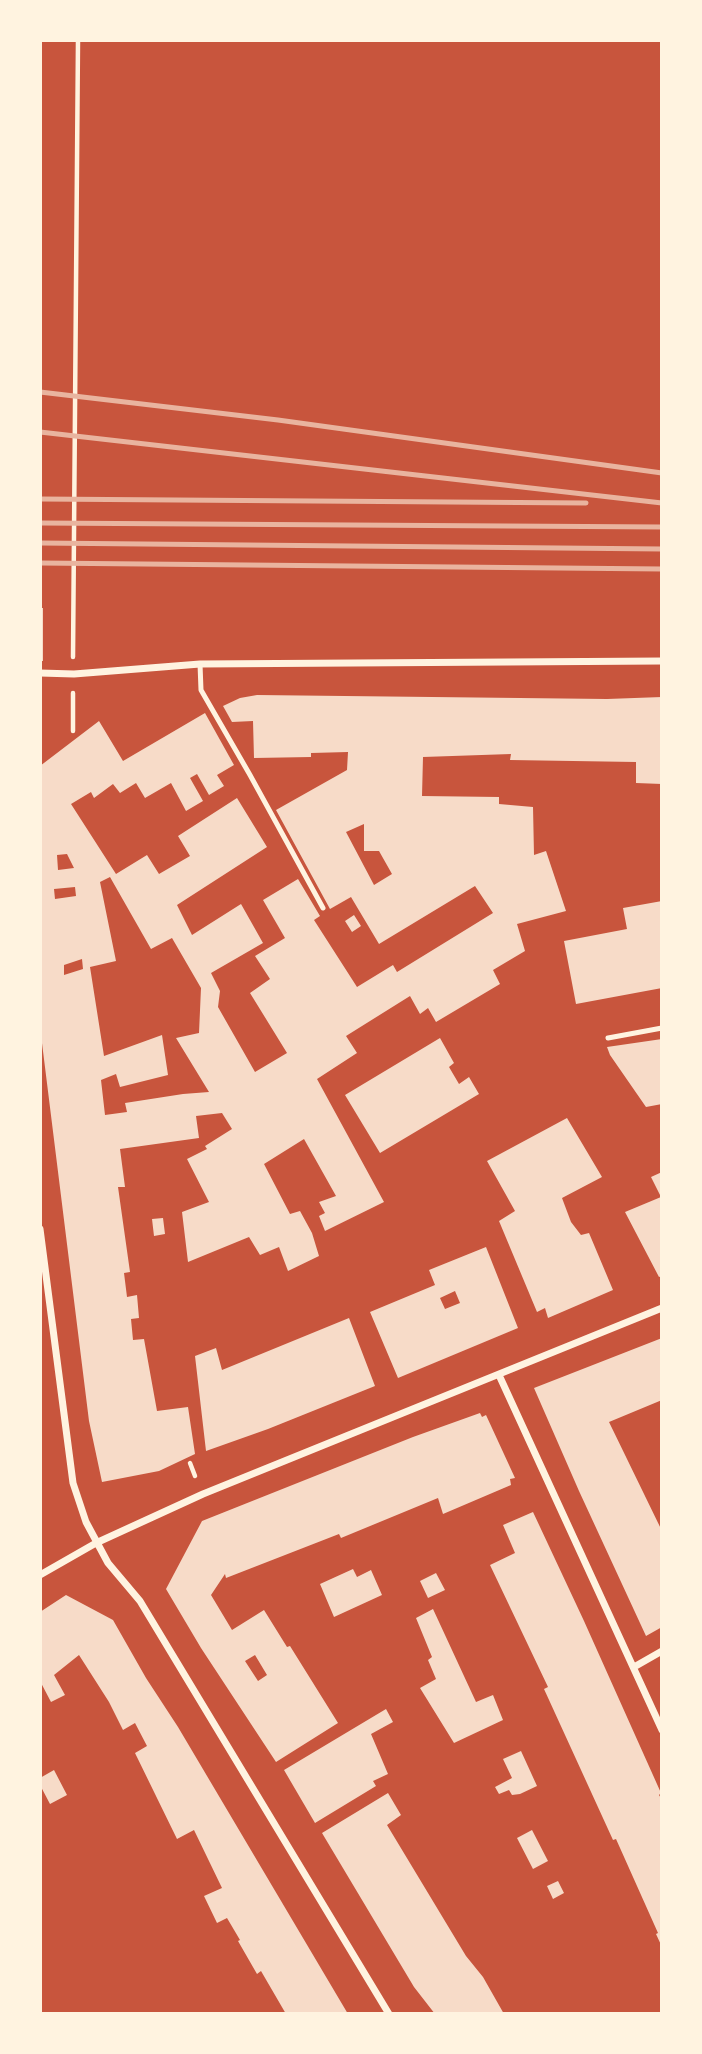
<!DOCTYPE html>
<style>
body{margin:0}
#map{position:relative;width:702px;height:2054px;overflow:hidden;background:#c8553d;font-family:"IBM Plex Serif",serif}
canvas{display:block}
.frame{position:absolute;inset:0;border:42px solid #fff3e0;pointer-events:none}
</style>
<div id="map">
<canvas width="702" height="2054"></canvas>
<div class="frame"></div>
</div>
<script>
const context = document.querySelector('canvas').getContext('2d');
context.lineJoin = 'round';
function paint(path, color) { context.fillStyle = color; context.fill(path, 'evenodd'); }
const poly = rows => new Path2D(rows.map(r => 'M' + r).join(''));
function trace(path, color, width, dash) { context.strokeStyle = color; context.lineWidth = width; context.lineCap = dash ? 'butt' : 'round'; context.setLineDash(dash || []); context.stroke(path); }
const building = poly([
 [40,608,43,608,43,661,40,661],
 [257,695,607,699,662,697,662,784,636,783,636,762,510,760,511,754,423,757,422,796,499,797,499,804,533,807,534,855,546,851,566,911,517,924,525,951,493,970,500,984,436,1022,428,1008,420,1014,410,996,346,1036,357,1053,317,1079,384,1202,325,1231,319,1216,325,1213,319,1202,336,1196,304,1139,264,1164,290,1214,300,1211,312,1233,319,1256,288,1271,279,1247,260,1255,249,1237,188,1262,182,1212,209,1202,187,1159,207,1149,205,1146,232,1129,222,1113,196,1116,199,1138,120,1149,125,1187,118,1187,130,1272,124,1273,127,1297,137,1295,139,1318,131,1319,133,1340,144,1339,157,1411,188,1407,195,1454,159,1471,102,1482,89,1421,40,1027,40,766,99,721,123,761,205,713,234,765,217,775,224,786,209,795,197,774,190,778,203,801,186,811,171,783,145,798,136,783,120,793,113,784,94,798,91,792,71,804,116,874,147,855,159,874,190,856,178,836,237,798,267,847,177,905,192,935,241,904,263,943,211,973,220,991,218,1007,255,1072,287,1053,250,993,270,979,255,956,285,938,263,900,298,879,320,916,314,920,357,987,393,965,397,972,493,913,475,886,379,944,351,897,330,909,276,810,347,770,348,752,311,753,311,757,254,758,253,721,232,722,223,706,240,698],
 [364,824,364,851,379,851,392,874,374,885,346,832],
 [67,854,74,868,58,870,57,855],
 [110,877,151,949,172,938,201,988,199,1033,176,1038,209,1092,183,1094,125,1103,127,1112,105,1115,101,1080,116,1074,120,1087,168,1075,162,1035,104,1056,90,967,116,961,100,882],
 [75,887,76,896,55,899,54,889],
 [82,959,83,969,64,975,64,965],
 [662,901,662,988,576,1004,564,941,627,929,623,908],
 [354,915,361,926,352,932,345,921],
 [440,1038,454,1063,449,1067,459,1084,469,1077,479,1094,380,1153,345,1095],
 [662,1039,662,1104,646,1107,610,1055,607,1047],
 [567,1118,602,1177,562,1198,571,1222,581,1235,589,1233,613,1290,548,1318,545,1308,537,1312,499,1221,515,1211,487,1161],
 [662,1172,662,1276,659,1277,625,1212,661,1197,651,1177],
 [163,1218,165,1234,154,1236,152,1219],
 [486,1247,518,1328,398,1378,370,1312,435,1285,429,1270],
 [455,1291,460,1303,445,1309,440,1298],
 [349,1318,375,1386,268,1429,206,1451,195,1356,216,1348,222,1370],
 [662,1338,662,1400,609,1422,662,1531,662,1627,646,1636,579,1491,534,1388],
 [480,1413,482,1417,486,1415,515,1478,510,1479,511,1485,443,1514,438,1498,341,1538,339,1534,226,1578,225,1574,211,1595,232,1630,264,1610,287,1647,290,1646,338,1723,276,1762,201,1648,166,1589,202,1521,413,1437],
 [255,1655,267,1675,258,1681,245,1661],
 [533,1512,584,1621,661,1793,659,1795,662,1800,662,1947,656,1934,658,1933,616,1839,613,1840,544,1689,548,1687,490,1565,515,1553,503,1525],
 [353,1569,357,1577,371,1570,382,1595,334,1617,320,1584],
 [436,1573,445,1590,428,1598,420,1581],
 [66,1595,113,1620,146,1678,178,1727,348,2014,286,2014,261,1971,257,1974,238,1941,240,1940,227,1918,217,1923,204,1896,222,1888,194,1830,177,1839,135,1753,147,1746,135,1723,123,1730,109,1702,79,1655,54,1675,65,1695,51,1702,40,1681,40,1612],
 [433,1609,476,1702,493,1695,503,1720,454,1743,420,1688,436,1679,428,1660,432,1657,416,1618],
 [386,1709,393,1722,371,1734,388,1774,373,1781,376,1786,315,1823,284,1770],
 [521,1751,537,1786,520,1794,512,1795,509,1790,499,1794,495,1787,512,1778,503,1759],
 [54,1770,67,1795,50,1804,40,1785,40,1778],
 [388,1793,401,1815,387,1825,466,1956,483,1977,504,2014,435,2014,414,1987,322,1833],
 [532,1830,548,1861,533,1869,517,1838],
 [558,1881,564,1893,553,1899,547,1886]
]);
const path = poly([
 [73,657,78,40],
 [73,731,73,693],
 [190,1463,195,1476]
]);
const service = poly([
 [200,664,201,690,250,775,323,908],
 [608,1038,662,1028]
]);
const minor = poly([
 [40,673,74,674,200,664,662,661],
 [40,1229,73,1483,86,1522,108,1563,140,1601,389,2014],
 [499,1375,662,1730],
 [40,1575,96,1543,203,1494,662,1308],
 [634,1667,662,1651]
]);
const rail = poly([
 [40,392,278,420,662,473],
 [40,432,662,503],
 [40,499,586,503],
 [40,523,662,527],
 [40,543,662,549],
 [40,563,662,569]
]);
paint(building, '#f7dbc8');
trace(path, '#fff3e0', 4.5);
trace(service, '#fff3e0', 5);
trace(minor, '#fff3e0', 7);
trace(rail, '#e9b49f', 5);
</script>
